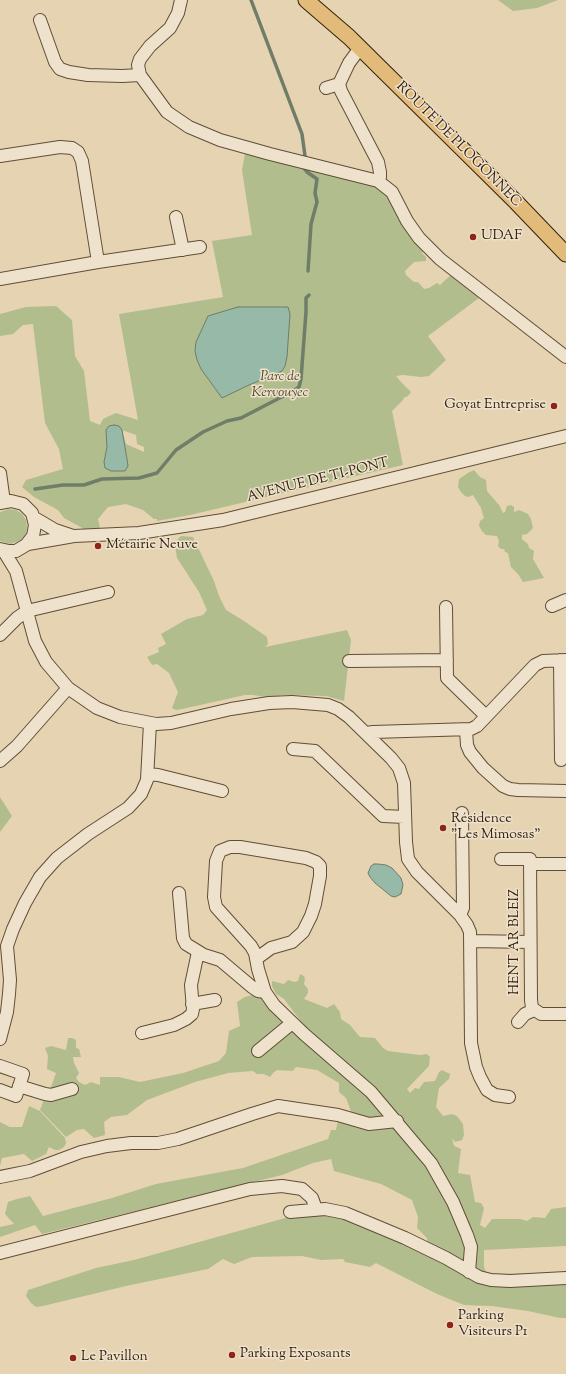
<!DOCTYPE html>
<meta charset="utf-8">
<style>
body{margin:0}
canvas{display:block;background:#e5d3b2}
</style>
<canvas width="566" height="1374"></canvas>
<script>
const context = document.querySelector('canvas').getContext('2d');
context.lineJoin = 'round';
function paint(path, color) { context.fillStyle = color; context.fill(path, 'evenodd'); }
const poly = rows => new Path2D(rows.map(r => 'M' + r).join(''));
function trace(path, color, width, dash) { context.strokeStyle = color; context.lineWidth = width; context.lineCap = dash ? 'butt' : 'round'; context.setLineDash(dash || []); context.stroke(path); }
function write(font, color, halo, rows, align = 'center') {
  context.font = font + ' "Sorts Mill Goudy",serif'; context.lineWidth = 3; context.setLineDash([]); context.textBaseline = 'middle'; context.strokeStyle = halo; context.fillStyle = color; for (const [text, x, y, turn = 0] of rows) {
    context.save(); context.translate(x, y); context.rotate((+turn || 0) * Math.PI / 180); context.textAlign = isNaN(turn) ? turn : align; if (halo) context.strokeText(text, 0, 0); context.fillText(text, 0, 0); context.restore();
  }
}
const green = poly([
 [498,0,558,0,537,8,513,11],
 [245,154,312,167,369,182,386,193,423,251,422,253,426,257,426,261,414,262,405,271,406,275,414,282,418,282,424,289,429,288,437,283,440,285,453,273,479,298,428,336,446,360,429,376,421,377,403,375,396,376,400,381,411,392,408,396,403,398,404,399,392,411,403,465,190,515,157,521,157,519,154,519,143,510,126,504,108,507,98,519,100,528,84,529,64,518,58,510,34,497,22,487,26,480,63,469,59,449,45,423,33,324,23,325,13,334,0,336,0,314,26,307,56,306,72,320,75,356,84,371,90,421,100,425,103,419,109,416,116,413,138,420,119,314,223,297,212,241,252,235,242,170],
 [122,430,136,435,137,444,144,447,144,452,126,444],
 [474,470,480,477,486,480,487,491,499,505,503,513,505,512,507,506,511,505,514,507,514,512,519,510,528,514,531,519,533,528,527,534,522,535,522,539,528,544,529,548,534,551,533,559,544,578,523,582,518,574,511,567,508,553,505,552,504,549,501,549,498,546,499,541,497,536,486,535,482,531,479,526,480,521,484,518,481,508,473,495,469,497,465,496,461,492,458,487,459,479,468,473],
 [9,509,16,510,22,514,26,520,27,527,26,534,21,540,11,544,0,541,0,512],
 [181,536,193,537,214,581,219,596,226,610,244,621,267,637,268,644,265,647,347,630,351,640,344,701,326,696,285,695,266,697,253,695,245,695,182,709,176,710,172,708,178,692,169,673,157,664,152,665,147,657,159,652,158,648,166,644,161,634,187,619,203,615,207,610,199,592,177,558,175,545,178,539],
 [0,797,12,816,0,832],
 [300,974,304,976,305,979,304,984,308,989,308,993,304,999,327,1008,334,1004,340,1012,341,1019,350,1025,360,1037,375,1038,383,1048,388,1051,420,1055,427,1054,430,1057,429,1066,407,1089,410,1093,415,1088,419,1089,424,1082,435,1081,439,1072,442,1070,450,1074,449,1079,439,1088,436,1107,443,1116,452,1114,457,1116,463,1124,464,1135,462,1140,455,1142,452,1138,454,1146,461,1149,458,1173,470,1175,475,1202,481,1203,484,1208,480,1225,485,1228,492,1219,520,1219,527,1221,533,1217,545,1218,551,1209,566,1207,566,1246,484,1250,484,1267,487,1274,566,1273,566,1318,560,1318,528,1311,492,1306,464,1305,437,1294,376,1263,370,1267,345,1262,343,1259,321,1260,302,1256,252,1257,234,1264,223,1259,208,1269,126,1286,43,1306,36,1307,31,1303,26,1296,28,1290,96,1268,134,1260,307,1212,321,1211,428,1244,427,1238,417,1228,418,1217,412,1200,381,1184,334,1171,331,1159,313,1163,282,1175,42,1234,35,1225,0,1237,0,1227,14,1224,5,1214,8,1202,17,1199,30,1196,43,1216,112,1198,156,1184,243,1168,328,1139,331,1130,336,1130,338,1120,355,1122,346,1098,339,1092,339,1083,317,1070,296,1067,293,1071,277,1070,273,1073,270,1077,264,1074,257,1074,253,1071,228,1073,195,1082,147,1100,127,1115,111,1117,104,1122,105,1135,94,1138,84,1129,77,1130,66,1137,40,1110,45,1097,49,1093,56,1073,47,1069,48,1056,45,1048,51,1046,66,1050,68,1038,72,1038,76,1040,76,1048,79,1049,81,1057,73,1057,74,1063,79,1073,76,1078,79,1082,85,1085,91,1082,100,1085,100,1077,119,1077,140,1082,183,1073,219,1061,226,1053,229,1031,240,1026,237,1002,245,997,259,993,306,1028,284,999,276,994,272,986,272,981,284,984,288,980,294,982,298,981],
 [29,1106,40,1111,65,1138,66,1143,64,1147,59,1150,55,1150,49,1147,46,1154,32,1161,24,1154,2,1158,0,1166,0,1122,10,1127,22,1127]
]);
const water = poly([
 [238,307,288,307,290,314,287,357,285,366,282,371,249,385,222,398,201,369,197,360,195,351,196,342,208,316,238,307],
 [114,425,119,426,122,430,127,459,128,466,125,471,111,471,105,468,104,462,107,447,106,430,109,426,114,425],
 [374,864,378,864,386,865,392,868,401,878,403,885,401,894,395,897,391,896,375,883,370,877,368,873,371,866,374,864]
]);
const stream = poly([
 [251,0,302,134,305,156,304,160],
 [302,166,307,172,317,179,315,193,317,202,311,224,308,271],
 [35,489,63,485,84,485,102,479,139,478,157,473,176,450,203,432,227,421,241,418,295,390,299,387,301,379,306,312,306,298,309,295]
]);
const minor = poly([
 [181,0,178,13,170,28,150,46,140,59,138,65,140,75,167,112,189,127,220,140,270,154,378,181],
 [40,20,55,62,60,69,69,72,88,75,122,76,140,75],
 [339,84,341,91,378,162,380,172,380,177,378,181,392,192,407,221,419,238,440,259,566,357],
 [326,88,339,84,349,63,360,48],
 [0,156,60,147,72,148,78,152,82,161,98,262,0,279],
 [176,217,183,250],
 [98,262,200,247],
 [0,473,4,502],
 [0,503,11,501,23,504,32,513,35,525,33,536,26,545,16,551,9,551,0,549],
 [33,517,55,530,73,536],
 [28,544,74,536,139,533,223,520,566,436],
 [3,550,16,571,35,641,46,662,68,688,97,708,120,717,156,724,171,723,231,709,269,703,292,702,328,705,338,709,349,717,391,758,399,768,404,783,406,842,408,859,417,872,460,915,467,925,470,932,471,1043,476,1067,480,1077,487,1090,495,1095,509,1097],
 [552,606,566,600],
 [446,607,447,678,486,716],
 [0,635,17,618,27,611,108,592],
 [560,660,561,760],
 [349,661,447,660],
 [466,730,467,745,470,752,483,768,503,786,510,789,518,790,566,791],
 [366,733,373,732,471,729,477,726,535,665,543,661,566,660],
 [293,749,315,751,383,816,405,817],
 [0,761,17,746,68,688],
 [148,774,158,775,222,791],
 [501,859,530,859,531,1000,532,1008,541,1014,566,1014],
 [530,864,566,864],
 [179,893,183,938,186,944,204,955,220,960,252,987,258,991,265,992],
 [460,915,463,908,462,813],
 [471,941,530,942],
 [256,959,271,948,292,942,303,932,311,916,315,904,320,876,320,866,316,862,306,858,240,847,230,847,220,851,216,861,214,897,216,907,251,946,255,953,258,969,265,992,274,1005,304,1034,371,1092,431,1163,453,1202,467,1235,471,1247,469,1272],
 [192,1004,215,1000],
 [518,1022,525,1014,534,1010],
 [142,1033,174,1025,186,1019,192,1014,193,1009,191,985,198,952],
 [0,1039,7,1012,9,994,10,980,7,946,13,929,25,903,40,877,57,858,88,834,128,808,141,794,147,780,150,723],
 [258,1051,292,1023],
 [0,1066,23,1074,16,1096,0,1090],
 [19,1086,45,1094,51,1095,72,1089],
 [0,1177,30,1171,81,1152,107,1146,131,1143,158,1143,178,1139,252,1114,278,1106,338,1115,369,1124,397,1121],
 [290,1212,325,1209,345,1213,405,1238,446,1258,479,1277,491,1280,510,1281,566,1278],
 [0,1253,250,1189,282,1186,302,1189,312,1198,316,1209]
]);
const major = poly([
 [306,0,349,37,516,202,566,254]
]);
const markers = [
 [473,237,4,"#8f2418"],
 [554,406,4,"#8f2418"],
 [98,546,4,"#8f2418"],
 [443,828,4,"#8f2418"],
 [450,1325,4,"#8f2418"],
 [232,1355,4,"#8f2418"],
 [73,1358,4,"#8f2418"]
];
const streetNames = [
 ["ROUTE DE PLOGONNEC",458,145,45],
 ["AVENUE DE TI-PONT",318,481,-14],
 ["HENT AR BLEIZ",516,942,-90]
];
const poiNames = [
 ["UDAF",481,237],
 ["Goyat Entreprise",546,406,"right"],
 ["Métairie Neuve",106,546],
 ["Résidence",451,820],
 ["\"Les Mimosas\"",451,836],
 ["Parking",458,1317],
 ["Visiteurs P1",458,1333],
 ["Parking Exposants",240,1355],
 ["Le Pavillon",81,1358]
];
const parkNames = [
 ["Parc de",280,378],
 ["Kervouyec",280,394]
];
paint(green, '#b2bd8e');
paint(water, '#97b9a7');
trace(water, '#6f7d69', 1);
trace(stream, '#6f7d69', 3.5);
trace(minor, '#604e36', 14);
trace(major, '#34220d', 17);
trace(minor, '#eee2cd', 12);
trace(major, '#e2ba79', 15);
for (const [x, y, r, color] of markers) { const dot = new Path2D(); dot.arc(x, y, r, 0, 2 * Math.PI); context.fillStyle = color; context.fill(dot); trace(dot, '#eee2cd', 1.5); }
write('14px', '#34220d', '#eee2cd', streetNames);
write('14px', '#34220d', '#eee2cd', poiNames, 'left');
write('italic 14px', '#54492d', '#eee2cd', parkNames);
</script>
